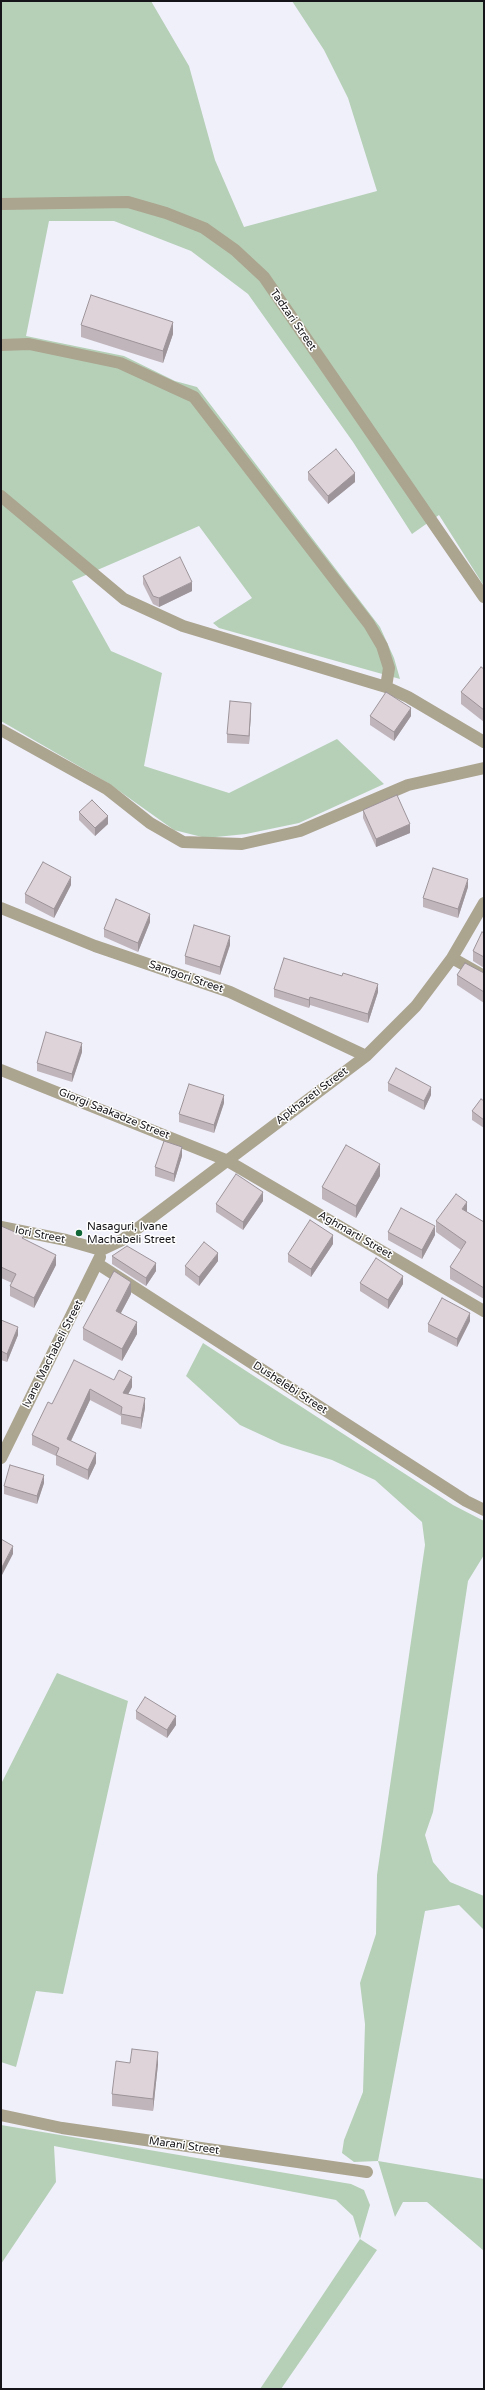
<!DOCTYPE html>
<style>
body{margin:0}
#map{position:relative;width:485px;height:2390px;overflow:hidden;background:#f0f0fb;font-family:"Varela Round",sans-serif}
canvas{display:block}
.frame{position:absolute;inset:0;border:2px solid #151519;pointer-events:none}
</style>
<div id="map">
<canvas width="485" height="2390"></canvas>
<div class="frame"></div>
</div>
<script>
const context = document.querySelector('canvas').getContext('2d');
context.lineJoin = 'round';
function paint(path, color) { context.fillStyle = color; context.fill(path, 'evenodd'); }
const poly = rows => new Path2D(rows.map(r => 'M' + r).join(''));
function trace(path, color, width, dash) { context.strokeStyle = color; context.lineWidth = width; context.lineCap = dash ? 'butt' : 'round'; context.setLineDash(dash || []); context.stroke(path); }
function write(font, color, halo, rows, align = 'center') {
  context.font = font + ' "Varela Round",sans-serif'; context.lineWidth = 3; context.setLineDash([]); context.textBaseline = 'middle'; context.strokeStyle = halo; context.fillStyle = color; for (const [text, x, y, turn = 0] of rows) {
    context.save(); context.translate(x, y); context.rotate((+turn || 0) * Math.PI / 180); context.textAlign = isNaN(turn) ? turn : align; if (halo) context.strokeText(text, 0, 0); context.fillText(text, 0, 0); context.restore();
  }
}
const green = poly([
 [1,1,151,1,189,66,215,160,244,227,377,191,348,98,324,50,292,1,484,1,484,586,439,515,412,534,353,442,248,294,191,251,114,221,49,221,26,336,124,356,175,381,197,387,380,627,394,658,400,679,219,628,213,623,252,598,199,526,72,581,111,651,162,673,144,766,229,793,337,739,384,784,299,823,246,834,206,838,174,830,108,783,1,721],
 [203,1343,453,1505,484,1521,484,1555,468,1581,433,1812,425,1835,433,1862,450,1882,484,1896,484,1930,459,1905,425,1911,378,2161,484,2179,484,2251,427,2202,403,2202,395,2217,378,2161,354,2162,342,2153,344,2140,363,2092,365,2024,360,1983,376,1934,377,1875,425,1545,422,1522,375,1480,332,1460,281,1444,240,1425,186,1376],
 [57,1673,128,1701,63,1994,36,1991,16,2067,1,2062,1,1784],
 [1,2125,351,2184,364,2190,370,2205,360,2239,377,2250,281,2389,260,2389,360,2239,353,2216,336,2200,54,2146,56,2182,1,2264]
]);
const minor = poly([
 [1,204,128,202,166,213,204,228,235,250,264,277,484,597],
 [1,345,29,344,120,363,194,397,369,624,382,646,389,668,386,687],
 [1,496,124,599,183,626,386,687,408,697,484,742],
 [1,730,107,789,150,823,183,842,242,844,300,831,408,785,484,768],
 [1,908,95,946,230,992,366,1056],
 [452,958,484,976],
 [1,1070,226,1160,484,1311],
 [1,1227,66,1240,101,1250],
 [101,1250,122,1240,366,1056,416,1006,452,958,484,903],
 [98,1264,466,1501,484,1510],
 [1,1458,100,1257],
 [1,2115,62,2128,367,2172]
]);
const wall = poly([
 [81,325,173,334,163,363,81,337],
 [308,472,355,482,328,504,308,480],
 [143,576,192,591,159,607,153,604,143,584],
 [484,669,484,722,461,704,461,692],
 [251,711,249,744,227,743,227,734],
 [370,716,411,716,394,741,370,725],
 [363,810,410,833,376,847,363,818],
 [79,812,108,824,95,836,79,820],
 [71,885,54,918,25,903,25,894],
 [468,887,458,918,423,907,423,898],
 [150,922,138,952,104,937,104,929],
 [484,933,484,968,473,961,473,951],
 [230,945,220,975,185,964,185,956],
 [484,973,484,1003,457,985,457,975],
 [274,989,378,992,368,1023,310,1005,309,1008,274,997],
 [484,1050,484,1064,483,1064,483,1053],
 [82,1052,72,1082,37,1071,37,1063],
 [388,1083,431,1095,424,1110,388,1091],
 [484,1101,484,1128,472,1120,472,1111],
 [224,1103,214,1133,179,1122,179,1114],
 [182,1156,174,1182,155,1176,155,1167],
 [380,1176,356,1218,322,1199,322,1187],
 [263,1201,243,1230,216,1212,216,1204],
 [467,1212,484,1222,484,1299,450,1279,450,1267,461,1250,436,1232,436,1221],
 [1,1226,24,1239,56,1265,34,1308,10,1296,10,1286,12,1283,1,1278],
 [388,1232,435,1235,422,1259,388,1240],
 [333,1244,311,1277,288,1262,288,1254],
 [112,1256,156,1271,146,1286,112,1264],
 [218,1261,199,1286,185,1275,185,1266],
 [360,1283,403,1284,388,1309,360,1291],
 [131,1294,121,1313,137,1334,122,1361,83,1340,83,1328],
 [1,1320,18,1335,7,1362,1,1360],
 [470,1321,457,1347,428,1332,428,1324],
 [114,1380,132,1387,128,1394,145,1408,141,1429,121,1424,121,1416,90,1400,71,1441,96,1463,88,1480,56,1465,56,1456,32,1445,32,1435,52,1404],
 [44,1483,37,1504,4,1494,4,1486],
 [136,1711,176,1725,167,1738,136,1719],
 [130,2063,158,2064,153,2111,112,2106,112,2094]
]);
const shadedWall = poly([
 [173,322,173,334,163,363,163,351],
 [355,473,355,482,328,504,328,496],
 [192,582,192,591,159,607,159,598],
 [251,703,251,711,249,744,249,736],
 [411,708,411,716,394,741,394,732],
 [108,816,108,824,95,836,95,828],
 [410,824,410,833,376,847,376,839],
 [71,877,71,885,54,918,54,909],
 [468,879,468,887,458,918,458,909],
 [150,914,150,922,138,952,138,943],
 [230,936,230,945,220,975,220,967],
 [378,984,378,992,368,1023,368,1014],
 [310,997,310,1005,309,1008,309,1000],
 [82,1043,82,1052,72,1082,72,1074],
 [431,1087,431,1095,424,1110,424,1101],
 [224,1095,224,1103,214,1133,214,1125],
 [182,1147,182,1156,174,1182,174,1174],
 [380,1164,380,1176,356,1218,356,1206],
 [263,1192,263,1201,243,1230,243,1222],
 [467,1202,467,1213,462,1209],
 [435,1226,435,1235,422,1259,422,1250],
 [333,1235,333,1244,311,1277,311,1269],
 [218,1253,218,1261,199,1286,199,1277],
 [56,1255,56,1265,34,1308,34,1298],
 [156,1263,156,1271,146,1286,146,1278],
 [403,1276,403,1284,388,1309,388,1300],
 [131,1282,131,1294,116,1322,116,1311],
 [470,1313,470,1321,457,1347,457,1339],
 [137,1322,137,1334,122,1361,122,1349],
 [18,1327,18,1335,7,1362,7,1354],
 [132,1377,132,1387,123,1404,123,1393],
 [90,1389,90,1400,67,1449,67,1439],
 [145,1398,145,1408,141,1429,141,1418],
 [96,1453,96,1463,88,1480,88,1470],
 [44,1475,44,1483,37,1504,37,1496],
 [13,1546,13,1554,1,1577,1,1569],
 [176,1716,176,1725,167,1738,167,1730],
 [158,2052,158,2064,153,2111,153,2099]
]);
const building = poly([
 [91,295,173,322,163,351,81,325,91,295],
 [336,449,355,473,328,496,308,472,336,449],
 [180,557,192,582,159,598,153,596,143,576,180,557],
 [481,667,484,669,484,710,461,692,481,667],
 [386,692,411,708,394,732,370,716,386,692],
 [230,701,251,703,249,736,227,734,230,701],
 [397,795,410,824,376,839,363,810,397,795],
 [92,800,108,816,95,828,79,812,92,800],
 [43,862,71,877,54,909,25,894,43,862],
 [433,868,468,879,458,909,423,898,433,868],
 [116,899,150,914,138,943,104,929,116,899],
 [194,925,230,936,220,967,185,956,194,925],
 [482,932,484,933,484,957,473,951,482,932],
 [284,958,342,976,343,973,378,984,368,1014,310,997,309,1000,274,989,284,958],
 [465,963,484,973,484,992,457,975,465,963],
 [46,1032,82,1043,72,1074,37,1063,46,1032],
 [396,1068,431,1087,424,1101,388,1083,396,1068],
 [189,1084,224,1095,214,1125,179,1114,189,1084],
 [481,1099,484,1101,484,1120,472,1111,481,1099],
 [164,1141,182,1147,174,1174,155,1167,164,1141],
 [346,1145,380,1164,356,1206,322,1187,346,1145],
 [236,1174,263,1192,243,1222,216,1204,236,1174],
 [456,1194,467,1202,462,1209,484,1222,484,1288,450,1267,466,1242,436,1221,456,1194],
 [401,1208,435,1226,422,1250,388,1232,401,1208],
 [310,1220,333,1235,311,1269,288,1254,310,1220],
 [1,1226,24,1236,22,1238,56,1255,34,1298,10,1286,16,1274,1,1267,1,1226],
 [204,1242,218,1253,199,1277,185,1266,204,1242],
 [127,1246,156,1263,146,1278,112,1256,127,1246],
 [376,1258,403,1276,388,1300,360,1283,376,1258],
 [114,1271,131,1282,116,1311,137,1322,122,1349,83,1328,114,1271],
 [442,1298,470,1313,457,1339,428,1324,442,1298],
 [1,1320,18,1327,7,1354,1,1351,1,1320],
 [74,1360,114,1380,119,1370,132,1377,123,1393,145,1398,141,1418,121,1414,122,1407,90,1389,67,1439,96,1453,88,1470,56,1455,59,1448,32,1435,48,1402,52,1404,74,1360],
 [10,1465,44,1475,37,1496,4,1486,10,1465],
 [1,1539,13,1546,1,1569,1,1539],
 [145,1697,176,1716,167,1730,136,1711,145,1697],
 [132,2049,158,2052,153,2099,112,2094,116,2061,130,2063,132,2049]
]);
const markers = [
 [79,1233,4,"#126738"]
];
const streetNames = [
 ["Tadzari Street",293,320,55],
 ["Samgori Street",186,977,19],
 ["Apkhazeti Street",312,1096,-37],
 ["Giorgi Saakadze Street",114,1114,22],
 ["Iori Street",40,1235,11],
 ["Aghmarti Street",355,1235,30],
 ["Ivane Machabeli Street",53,1354,-63],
 ["Dushelebi Street",290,1388,33],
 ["Marani Street",184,2146,8]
];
const poiNames = [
 ["Nasaguri, Ivane",87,1227],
 ["Machabeli Street",87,1240]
];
paint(green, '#b6d0b7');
trace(minor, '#aba48f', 12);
paint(wall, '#c0b5bb');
paint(shadedWall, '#9c9499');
paint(building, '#dfd3da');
trace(building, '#9c9499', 1);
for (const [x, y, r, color] of markers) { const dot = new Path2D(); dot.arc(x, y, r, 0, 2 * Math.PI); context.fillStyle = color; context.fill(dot); trace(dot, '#fff', 1.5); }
write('11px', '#151519', '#fff', streetNames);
write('11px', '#151519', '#fff', poiNames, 'left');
</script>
